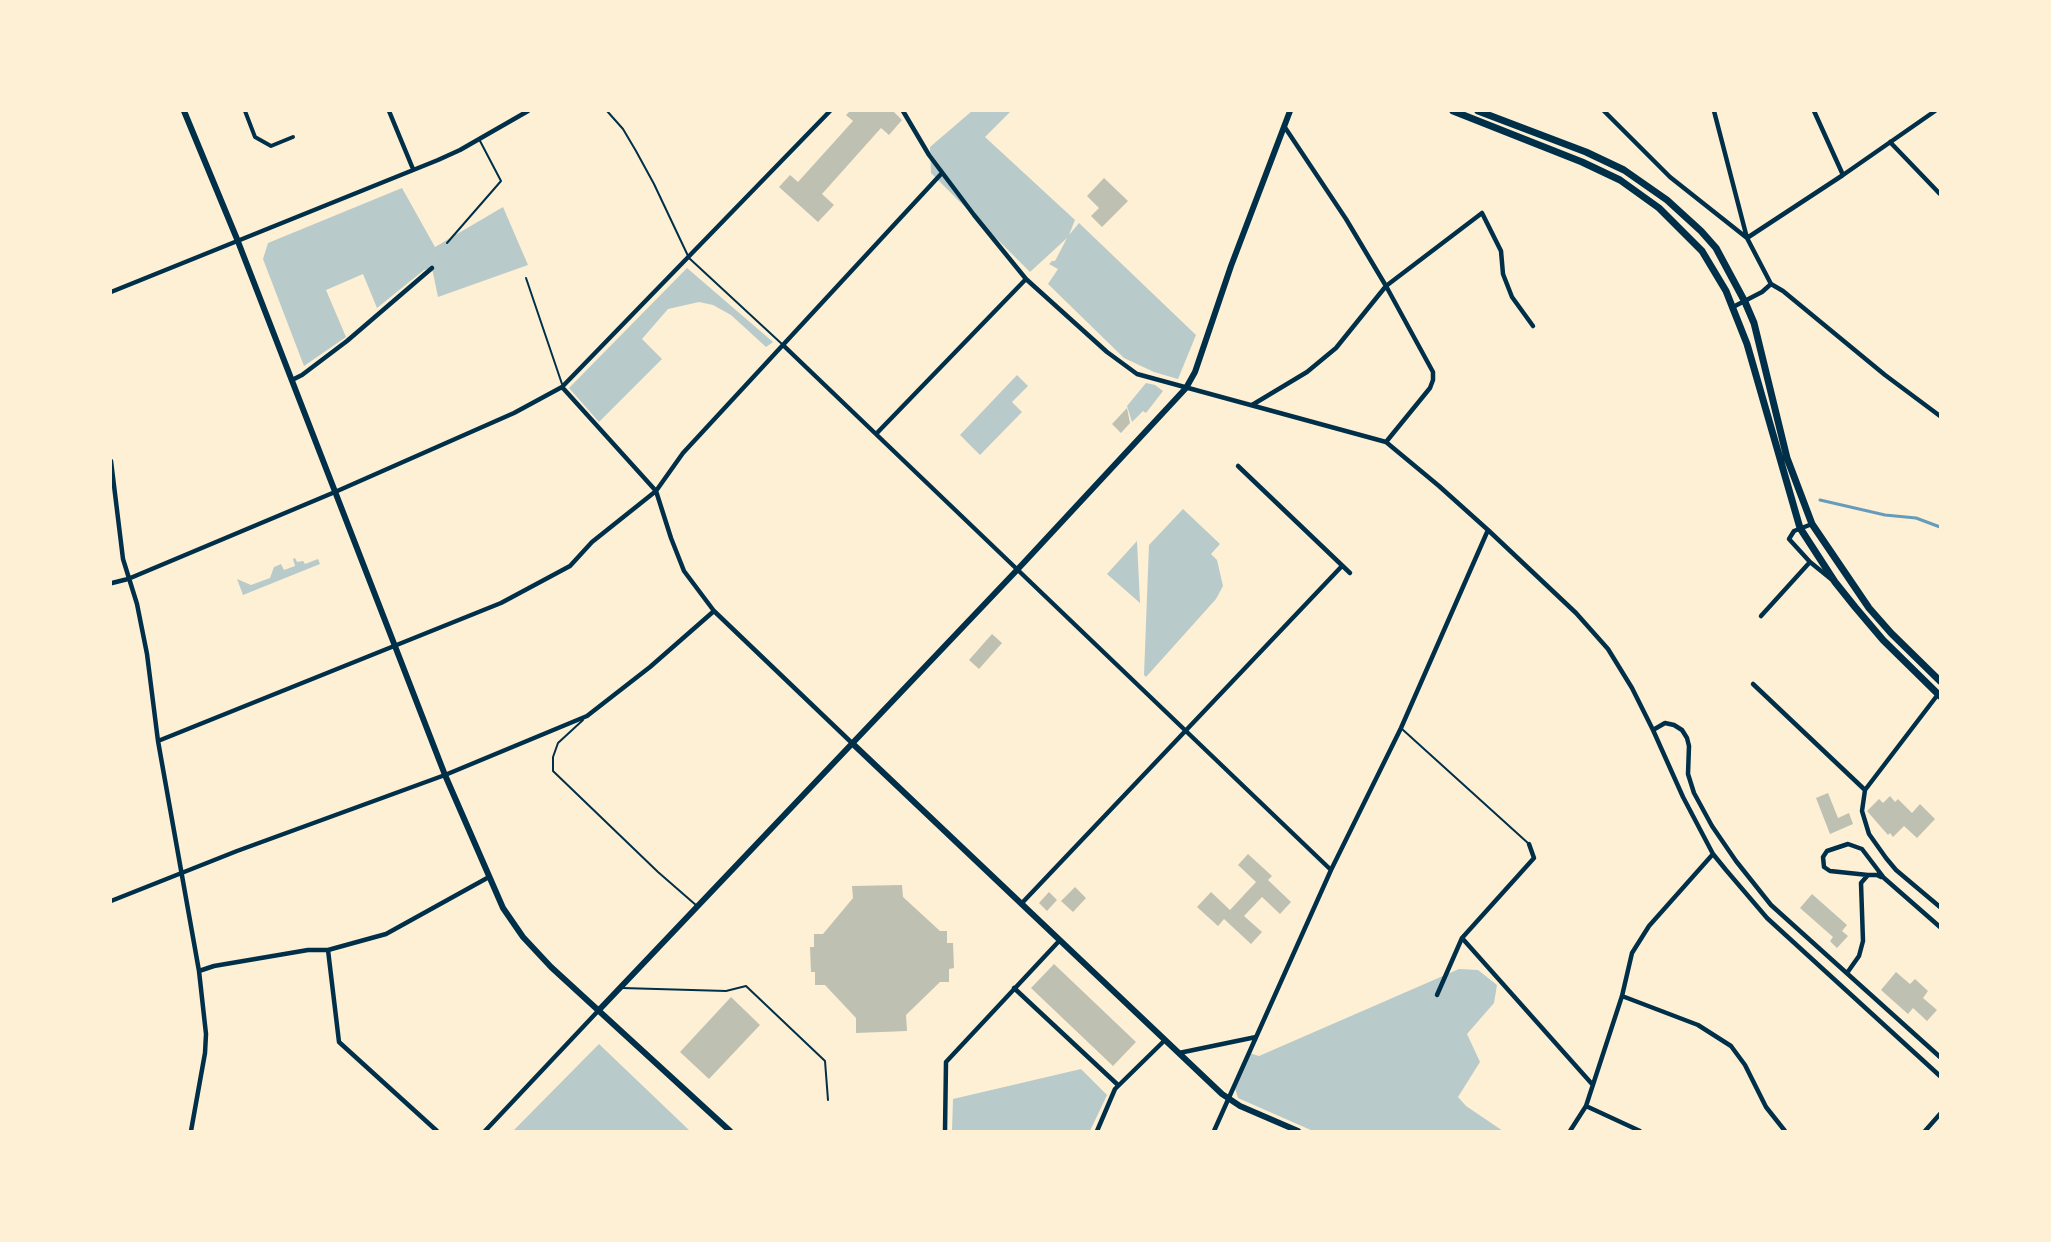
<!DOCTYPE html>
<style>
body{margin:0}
#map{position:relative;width:2051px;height:1242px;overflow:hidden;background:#fdf0d5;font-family:"PT Serif",serif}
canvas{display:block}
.frame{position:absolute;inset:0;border:112px solid #fdf0d5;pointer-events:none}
</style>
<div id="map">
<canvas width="2051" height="1242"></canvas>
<div class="frame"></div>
</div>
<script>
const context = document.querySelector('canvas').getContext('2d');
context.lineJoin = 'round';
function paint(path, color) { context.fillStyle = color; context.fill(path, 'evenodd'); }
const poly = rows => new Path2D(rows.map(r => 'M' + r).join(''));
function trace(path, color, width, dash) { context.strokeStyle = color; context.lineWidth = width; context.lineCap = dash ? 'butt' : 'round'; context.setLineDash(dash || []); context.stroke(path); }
const green = poly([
 [972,111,1011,111,985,137,1075,220,1069,235,1079,223,1196,335,1178,379,1154,372,1124,358,1048,284,1058,269,1049,264,1052,261,1055,261,1067,238,1030,272,931,173,930,147],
 [402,188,435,247,503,207,528,265,438,297,432,268,424,270,377,308,363,274,326,290,346,337,304,366,263,259,268,243],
 [687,268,773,342,766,347,731,315,713,305,699,302,668,309,642,339,662,359,599,422,569,388],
 [1017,375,1028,386,1012,402,1022,412,980,455,960,435],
 [1146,383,1155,385,1163,391,1146,413,1143,411,1132,422,1127,406],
 [1183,509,1220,544,1211,554,1217,560,1223,586,1216,599,1146,677,1144,675,1149,545],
 [1137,541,1140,603,1107,574],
 [295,558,297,562,303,561,305,564,318,559,320,564,243,595,237,579,251,585,270,578,274,567,281,564,284,570,295,566,293,559],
 [1459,969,1478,970,1497,985,1494,1003,1467,1034,1480,1062,1458,1097,1466,1106,1503,1131,1313,1131,1238,1098,1234,1085,1249,1053,1259,1056],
 [599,1044,690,1131,513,1131],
 [1081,1069,1107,1095,1090,1131,952,1131,953,1099]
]);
const stream = poly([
 [1820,500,1885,515,1916,518,1940,527]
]);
const building = poly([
 [850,111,893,111,902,120,889,135,881,128,822,194,834,205,818,222,779,187,790,175,798,182,853,121,846,115],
 [1104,178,1128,201,1102,227,1091,216,1099,208,1087,196],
 [1127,408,1130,423,1121,433,1112,424],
 [992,634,1002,643,979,669,969,660],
 [1828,793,1838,818,1849,813,1853,824,1830,834,1816,798],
 [1890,796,1895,802,1898,799,1912,813,1920,804,1935,819,1917,838,1904,826,1893,837,1890,833,1888,835,1867,811,1879,799,1883,803],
 [1248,854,1272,876,1268,880,1291,902,1280,914,1262,897,1244,916,1262,932,1251,944,1224,919,1218,926,1197,907,1211,892,1230,910,1256,882,1238,865],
 [902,885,903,897,940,931,947,931,947,943,953,943,954,968,949,969,949,982,940,982,906,1015,907,1031,856,1033,856,1018,825,985,815,985,815,972,811,972,810,947,814,947,814,934,823,934,853,898,852,886],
 [1075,887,1086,898,1073,912,1061,901],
 [1049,892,1057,900,1047,911,1039,903],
 [1812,894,1847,925,1842,931,1848,936,1837,948,1830,941,1833,937,1800,908],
 [1054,964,1136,1042,1113,1066,1031,988],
 [1896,972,1910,984,1915,979,1928,991,1923,998,1937,1010,1927,1021,1913,1008,1908,1014,1881,990],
 [731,997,760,1025,709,1079,680,1052]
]);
const service = poly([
 [607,111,623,129,636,151,654,184,689,258,783,345],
 [447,243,501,181,479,139],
 [526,278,562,384],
 [583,720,558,743,553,757,553,771,658,872,697,906],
 [1402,729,1529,844],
 [622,988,726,991,746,986,825,1061,828,1100]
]);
const pedestrian = poly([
 [245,111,255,137,271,146,293,137]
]);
const minor = poly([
 [389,111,413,169],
 [903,111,929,155,974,215,1026,279,1107,352,1137,374,1386,442,1439,486,1488,530,1576,613,1608,649,1632,688,1653,730,1683,797,1713,854,1726,870,1767,918,1940,1076],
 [1604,111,1670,177,1747,238],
 [1714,111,1747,238,1771,284,1783,291,1885,375,1940,416],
 [1814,111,1843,175],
 [1284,126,1346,219,1386,286,1433,372,1433,380,1430,388,1386,442],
 [1890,142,1940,194],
 [1747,238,1843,175,1935,111],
 [111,292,438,160,460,150,528,111],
 [1733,307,1762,292,1771,284],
 [784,346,1331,870],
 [292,380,302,375,347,341,432,268],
 [562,387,656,491,671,538,684,571,714,611,853,744],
 [1252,405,1307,372,1336,348,1386,286,1482,213,1501,251,1503,274,1512,297,1533,326],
 [876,434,1026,279],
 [111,461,123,559,137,604,147,654,158,741,199,971,206,1034,205,1053,191,1131],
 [1238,466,1350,573],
 [1812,524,1794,531,1789,539,1810,562,1831,579],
 [112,583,128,579,335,492,514,413,562,387,830,111],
 [1761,616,1810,562],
 [1753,684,1865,790],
 [1939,693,1865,790,1862,811,1869,834,1886,858,1896,870,1940,907],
 [1653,730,1665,723,1674,725,1682,730,1687,738,1689,746,1688,774,1694,793,1712,826,1736,861,1771,905,1940,1057],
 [158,741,501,603,570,566,592,542,656,491,683,453,942,173],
 [1868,875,1830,871,1824,867,1823,857,1827,851,1848,844,1862,849,1884,878,1940,927],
 [111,901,237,851,445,775,587,716,650,667,714,611],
 [1022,903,1342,566],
 [1462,938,1592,1084],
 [328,950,339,1042,437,1131],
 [199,971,214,966,308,950,328,950,386,934,489,877],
 [1847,973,1859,956,1863,941,1861,883,1868,875,1877,875,1881,877],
 [1014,988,1118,1085],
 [1437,995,1462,938,1534,858,1529,844],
 [1622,996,1698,1025,1731,1046,1745,1065,1766,1107,1785,1131],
 [1179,1053,1256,1037],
 [1586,1106,1640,1131],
 [485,1131,598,1011],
 [945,1131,946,1062,1060,940],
 [1097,1131,1115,1089,1165,1040],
 [1214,1131,1331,870,1401,728,1488,530],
 [1570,1131,1586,1106,1622,996,1632,953,1649,926,1713,854],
 [1925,1131,1940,1114]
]);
const tertiary = poly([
 [184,111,237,239,445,775,503,908,523,937,551,967,730,1131],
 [853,744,1222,1094,1240,1106,1298,1131],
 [598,1011,1017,570,1186,388,1195,372,1231,266,1290,111]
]);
const secondary = poly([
 [1453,111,1582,162,1620,180,1659,208,1702,251,1726,291,1747,344,1800,528,1835,582,1855,607,1883,640,1940,696],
 [1478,111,1586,152,1624,170,1667,200,1701,231,1716,248,1745,302,1754,323,1787,458,1812,524,1869,608,1891,633,1940,681]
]);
paint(green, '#b9caca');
trace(stream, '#669bbc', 3);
paint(building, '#bec0b2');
trace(service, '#003049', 2);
trace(pedestrian, '#003049', 4);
trace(minor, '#003049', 4.5);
trace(tertiary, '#003049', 6);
trace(secondary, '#003049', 7);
</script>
